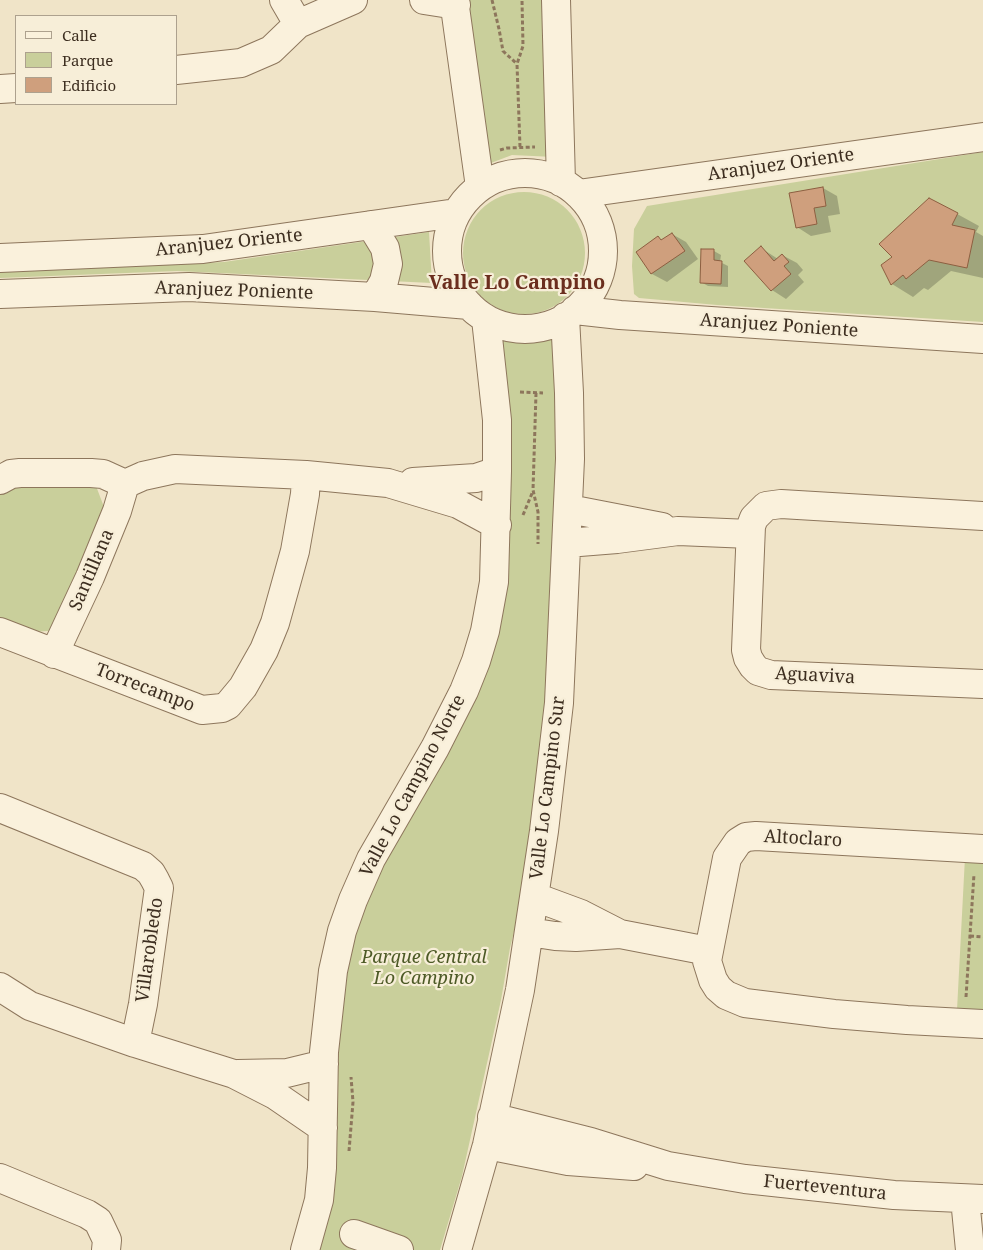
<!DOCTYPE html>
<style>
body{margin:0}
#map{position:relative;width:983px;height:1250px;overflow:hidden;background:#f0e4c8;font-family:"Noto Serif",serif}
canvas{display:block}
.legend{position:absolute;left:15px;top:15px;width:162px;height:90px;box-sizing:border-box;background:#f7eed8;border:1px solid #ada18e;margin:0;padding:6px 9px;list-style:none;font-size:15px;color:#3d2e20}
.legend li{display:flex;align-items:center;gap:10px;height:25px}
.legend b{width:25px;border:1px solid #ada18e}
</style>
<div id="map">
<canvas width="983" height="1250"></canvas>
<ul class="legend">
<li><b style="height:6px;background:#faf1dc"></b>Calle</li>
<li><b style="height:14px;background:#c9cf9b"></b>Parque</li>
<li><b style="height:14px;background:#cf9f7d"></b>Edificio</li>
</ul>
</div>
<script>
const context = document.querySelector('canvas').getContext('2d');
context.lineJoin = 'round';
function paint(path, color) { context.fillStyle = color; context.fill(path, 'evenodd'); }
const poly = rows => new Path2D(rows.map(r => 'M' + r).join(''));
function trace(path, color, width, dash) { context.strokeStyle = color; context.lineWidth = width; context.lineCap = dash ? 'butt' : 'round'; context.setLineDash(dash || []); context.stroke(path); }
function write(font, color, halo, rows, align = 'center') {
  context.font = font + ' "Noto Serif",serif'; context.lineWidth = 4.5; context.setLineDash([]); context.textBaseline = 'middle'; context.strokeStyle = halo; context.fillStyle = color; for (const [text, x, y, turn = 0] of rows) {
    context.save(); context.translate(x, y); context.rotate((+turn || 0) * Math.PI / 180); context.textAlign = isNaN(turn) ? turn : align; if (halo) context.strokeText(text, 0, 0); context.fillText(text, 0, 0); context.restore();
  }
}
const green = poly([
 [462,0,542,0,554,157,512,155,483,166],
 [983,152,983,322,717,305,639,298,634,294,632,266,634,229,647,206],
 '463 253a61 61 0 1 1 122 0a61 61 0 1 1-122 0Z',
 [429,232,432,283,177,271,0,278,0,272,224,262],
 [565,331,550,702,524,891,510,948,501,1000,462,1176,440,1250,314,1250,333,1083,344,948,505,584,509,534,510,458,497,334,514,338,546,338],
 [11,483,96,486,104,507,105,516,54,628,48,631,32,632,0,623,0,495],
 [965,857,983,858,983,1011,957,1010]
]);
const shadow = poly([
 [823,188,837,196,840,214,828,216,831,232,811,236,797,227],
 [930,199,979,226,976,232,983,236,983,278,951,271,928,290,924,288,913,297,892,284,893,257],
 [672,234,686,242,698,259,667,282,652,274,638,253,658,238,663,241],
 [761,248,778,259,782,255,797,263,803,270,798,275,804,282,786,299,772,290,746,261],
 [714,251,721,255,720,262,728,266,728,287,708,286,701,282]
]);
const building = poly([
 [823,187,826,206,814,208,817,224,796,228,789,193,823,187],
 [929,198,958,213,952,225,975,230,967,268,929,260,906,279,903,275,891,285,881,265,892,257,879,244,929,198],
 [672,233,685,251,651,274,636,252,658,236,661,240,672,233],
 [761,246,774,261,782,254,789,262,784,266,791,274,771,291,744,261,761,246],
 [701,249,714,249,714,260,722,261,721,284,700,283,701,249]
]);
const path = poly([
 [492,0,499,29,503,51,517,64],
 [520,147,517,64,523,46,522,0],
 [500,150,507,148,535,147],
 [520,392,543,393],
 [536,393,533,490,538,512,538,544],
 [523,515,533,491],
 [970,936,983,937],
 [966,997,974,874],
 [349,1151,353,1102,351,1077]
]);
const minor = poly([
 [424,0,456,5],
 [454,0,480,187],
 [556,0,561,182],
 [298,24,353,0],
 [176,70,241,63,271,50,298,24,284,0],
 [0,89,16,88],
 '447 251a78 78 0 1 1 156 0a78 78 0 1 1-156 0Z',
 [578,194,983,137],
 [371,225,385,248,388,264,384,281,375,297],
 [0,258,203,249,456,213],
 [0,294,189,287,375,297,469,305],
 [575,310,620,315,983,339],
 [0,480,11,474,20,473,91,473,103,474,125,484,143,476,175,469,306,475,388,483,458,504,497,525],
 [413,482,476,478,497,471],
 [569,509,662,527],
 [983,516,781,504,766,506,754,518,751,526,746,650,748,658,753,666,758,671,771,675,983,684],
 [567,543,617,539,678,531,750,534],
 [0,632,202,710,222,708,228,705,243,687,264,650,275,623,295,551,305,494,306,475],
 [54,654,90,577,117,511,125,484],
 [0,808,143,866,151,873,155,880,159,888,143,1004,135,1043],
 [983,849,756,836,746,837,738,842,727,858,707,961,713,980,718,988,726,995,745,1003,834,1014,907,1020,983,1024],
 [535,897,581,914,620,934],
 [529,932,555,936,576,937,620,934,708,951],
 [0,987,30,1006,135,1043,234,1074,275,1095,323,1128],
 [238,1074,287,1073,324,1064],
 [492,1117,591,1142,668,1166,745,1179,894,1195,983,1199],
 [487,1145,568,1161,634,1166],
 [0,1178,87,1214,98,1221,107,1240,106,1250],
 [965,1199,970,1250],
 [354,1234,399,1250],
 [305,1250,319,1200,322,1168,324,1052,333,971,342,931,353,900,371,859,435,748,464,691,476,661,485,631,494,582,497,471,497,420,486,319],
 [457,1250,487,1145,520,990,544,831,559,703,570,459,569,393,565,317]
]);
const streetNames = [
 ["Aranjuez Oriente",781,165,-8],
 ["Aranjuez Oriente",229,243,-6],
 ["Aranjuez Poniente",234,291,2],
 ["Aranjuez Poniente",779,326,4],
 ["Santillana",92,570,-67],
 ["Aguaviva",815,676,3],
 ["Torrecampo",145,688,21],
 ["Valle Lo Campino Norte",413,786,-62],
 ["Valle Lo Campino Sur",548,788,-83],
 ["Altoclaro",803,839,3],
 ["Villarobledo",150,950,-82],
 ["Fuerteventura",825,1188,6]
];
const parkNames = [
 ["Parque Central",424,958],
 ["Lo Campino",424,979]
];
const quarterNames = [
 ["Valle Lo Campino",517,283]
];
paint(green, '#c9cf9b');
paint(shadow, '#0003');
paint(building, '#cf9f7d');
trace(building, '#8d5f41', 1);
trace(minor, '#8d765c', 30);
trace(path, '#8d765c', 3, [4, 2.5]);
trace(minor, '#faf1dc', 28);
write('18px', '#3d2e20', '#f7eed8', streetNames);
write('italic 18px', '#4d5a26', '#f7eed8', parkNames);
write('bold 20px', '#6b2e1e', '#f7eed8', quarterNames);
</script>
